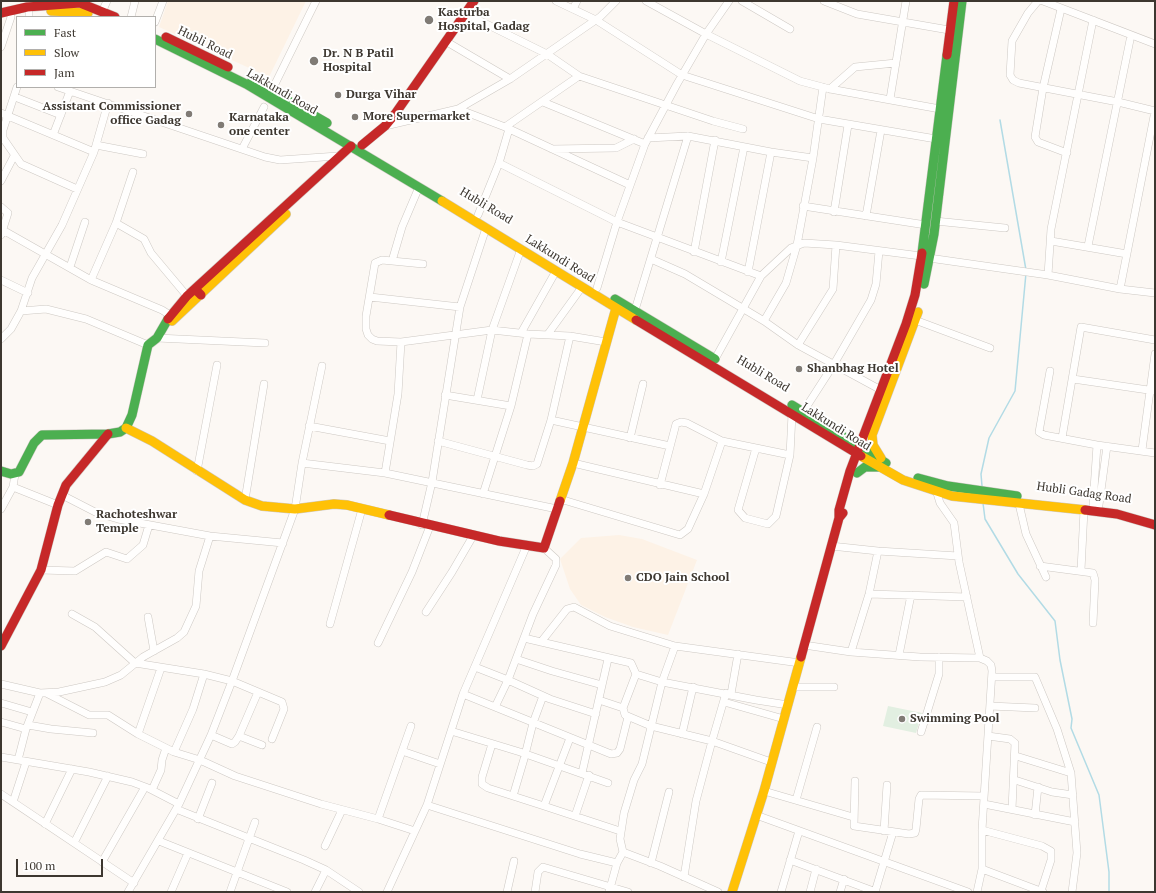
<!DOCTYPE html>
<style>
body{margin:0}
#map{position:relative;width:1156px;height:893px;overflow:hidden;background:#fcf8f4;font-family:"PT Serif",serif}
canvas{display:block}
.frame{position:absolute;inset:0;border:2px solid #3d3730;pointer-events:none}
.legend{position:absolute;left:16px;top:16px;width:140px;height:72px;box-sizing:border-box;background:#fff;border:1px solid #b1afac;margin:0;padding:5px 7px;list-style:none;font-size:12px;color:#3d3730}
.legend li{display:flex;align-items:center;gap:8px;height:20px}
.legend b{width:20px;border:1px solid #b1afac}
.scale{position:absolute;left:16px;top:859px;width:87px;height:18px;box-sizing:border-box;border:2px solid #3d3730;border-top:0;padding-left:5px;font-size:12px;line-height:14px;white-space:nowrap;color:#3d3730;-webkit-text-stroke:3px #fff;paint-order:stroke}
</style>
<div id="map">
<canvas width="1156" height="893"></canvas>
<div class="frame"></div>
<ul class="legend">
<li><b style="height:5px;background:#4caf50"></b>Fast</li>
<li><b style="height:5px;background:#ffc107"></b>Slow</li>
<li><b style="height:5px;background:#c62828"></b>Jam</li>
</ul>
<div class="scale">100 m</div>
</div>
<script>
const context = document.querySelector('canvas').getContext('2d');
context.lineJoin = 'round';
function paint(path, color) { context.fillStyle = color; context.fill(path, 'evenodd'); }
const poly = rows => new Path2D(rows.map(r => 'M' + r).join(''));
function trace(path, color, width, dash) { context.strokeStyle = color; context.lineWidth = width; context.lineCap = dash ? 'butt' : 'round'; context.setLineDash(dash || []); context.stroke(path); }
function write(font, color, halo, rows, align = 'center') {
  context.font = font + ' "PT Serif",serif'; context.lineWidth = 4; context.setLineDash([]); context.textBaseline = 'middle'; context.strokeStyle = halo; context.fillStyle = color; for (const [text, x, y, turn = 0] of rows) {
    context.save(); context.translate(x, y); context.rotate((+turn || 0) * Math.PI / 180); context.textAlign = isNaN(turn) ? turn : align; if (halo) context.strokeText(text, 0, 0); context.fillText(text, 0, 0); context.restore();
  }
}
const built = poly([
 [168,1,306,1,269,77,159,27],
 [619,535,642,539,697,560,668,635,633,627,605,617,581,605,570,589,560,559,581,538]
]);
const green = poly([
 [888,706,922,713,916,733,883,726]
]);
const stream = poly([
 [1000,120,1026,270],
 [982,486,981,474,989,438,1015,391,1026,273],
 [983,503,985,519,1018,574,1055,621,1060,660,1072,719,1071,728,1099,795,1109,872,1109,892]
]);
const street = poly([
 [556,1,596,20,682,75,819,119,936,139],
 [646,1,706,34,800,81,830,89,940,109],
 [742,1,790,29],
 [824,1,857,14,949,30],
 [1038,1,1028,13,1012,41,1010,75,1013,80,1019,83,1118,102,1155,111],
 [1043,1,1155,44],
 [573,9,577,1],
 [1061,9,1043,88,1035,137,1038,142,1067,153],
 [102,12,107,1],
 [466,14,547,54,579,76,713,121,743,129],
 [29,17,29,13],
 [131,17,135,1],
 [155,22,163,1],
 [447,42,510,79],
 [1,47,11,17],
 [17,87,3,130,3,138,21,164,77,189],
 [58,87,265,157,280,160,338,156],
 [830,89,855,67,896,63],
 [272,90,316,1],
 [15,97,61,115],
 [890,99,906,1],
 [543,102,645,144],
 [458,109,505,127,630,185],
 [1,113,94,152],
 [385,126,458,109,510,79,600,17,616,1],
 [505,127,579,76],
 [53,135,70,91],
 [648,138,688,136,771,152,813,158],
 [96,145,143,154],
 [242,149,264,107],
 [552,149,616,148,634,139],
 [499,163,617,222,761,276,791,248,804,243,836,245,921,256],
 [1,181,14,156],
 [803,206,926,225],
 [1,207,8,213,1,235],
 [834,212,848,125],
 [478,215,499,163,509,129],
 [866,216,881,130],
 [935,221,1005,228],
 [116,223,144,239,151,253,187,296],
 [1,229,91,280,162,310,170,315],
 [1051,241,1127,254],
 [1088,246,1130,40],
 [694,252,715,140],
 [929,258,1048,275,1120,289,1155,293],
 [651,259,685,274,764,321,798,345,881,390],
 [392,261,402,227,419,187],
 [721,262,744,147],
 [423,264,382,260,375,263,366,316,366,329,368,335,372,339,377,341,401,342,492,330,528,334,570,336,606,342],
 [70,267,85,222],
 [748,272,771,152],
 [1048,275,1051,229,1093,20],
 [1,280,28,293],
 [91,280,116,223,133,172],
 [597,288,617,222,645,144,677,84,706,34,729,1],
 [1120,289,1155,111],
 [370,297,460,307],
 [635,310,688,136],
 [21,311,32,278,62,225,94,152,108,103],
 [915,320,990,348],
 [764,321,786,283,797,245,813,158,823,87],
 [521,333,556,271],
 [548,334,582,287],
 [157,338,265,343],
 [1,339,11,329,21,311,46,309,86,319,148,345],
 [798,345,833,289,836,245],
 [715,359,761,276],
 [1050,371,1039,432,1044,435,1097,445,1155,453],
 [1073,379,1155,391],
 [445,395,511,406],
 [477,400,492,330,521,249],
 [803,412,834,364,871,300,876,284,879,251],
 [551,420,670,446],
 [309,426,390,441],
 [630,438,643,384],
 [1062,438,1081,327,1155,340],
 [438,441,527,465,533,466,537,464,551,420,570,336],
 [756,448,738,510,745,518,768,524,776,516,790,455,792,414],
 [1142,450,1155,354],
 [302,463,385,473,557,509],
 [573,463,704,494],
 [197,471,217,365],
 [385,473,398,394,401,342],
 [660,485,676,424,681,422,687,423,722,441],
 [13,487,58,505],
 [937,493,940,503,954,523,959,562,980,658],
 [483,494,511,406,528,334],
 [62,495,97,513,118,519,210,536,283,543],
 [560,499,680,535,688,529,704,494,722,441,790,455],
 [245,500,264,384],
 [1019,504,1026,534,1046,577],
 [1093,504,1097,445],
 [1099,505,1107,446],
 [1,509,13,487,15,474],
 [422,525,432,482,460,307,486,228],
 [831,546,878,551,958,556],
 [544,548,556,559,556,565,533,614,508,680,550,699,596,714],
 [1040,566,1093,573,1095,580,1093,623],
 [41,570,75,571,106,552,127,559,143,545,149,525],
 [1081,570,1084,510],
 [869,594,967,597],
 [426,612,452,572,473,536],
 [72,614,95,627,135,663,204,674,232,681,211,735,179,804,128,892],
 [148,617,154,651],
 [330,624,362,509],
 [524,638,631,663,636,674,623,708,625,715,651,726,712,741,696,801,684,877],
 [541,642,567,609,574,607,610,626,675,646,800,663],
 [378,643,412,572,430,526],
 [804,645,851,652,920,657,980,658,987,661,991,665,992,671,982,830,982,869,977,892],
 [851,652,869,594,878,551],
 [899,655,911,595],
 [516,659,552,671,602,685],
 [475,667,508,680,495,707,611,754,617,753,620,749,628,717],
 [636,674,662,682,675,646],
 [992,677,1035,677,1057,729,1071,773,1077,853,1072,892],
 [1,684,40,693,59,692,105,682,121,675,143,657,177,638,184,632,196,606,199,571,210,536],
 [793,687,834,687],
 [46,693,89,715,108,715,138,734,174,752,200,760,235,776,321,804,378,819,415,831],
 [726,693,712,741,771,762],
 [463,694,495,707],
 [731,694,738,654],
 [599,700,623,708],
 [724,702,784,719],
 [1,703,32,712],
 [990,706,1035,708],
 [1,722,26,729],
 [28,725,51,729,93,733],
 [451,731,520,752,608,783],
 [921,732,939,674,939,657],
 [138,734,161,668],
 [682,734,693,687],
 [211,735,232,744,235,742,239,736,262,745],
 [239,736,258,692],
 [988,736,1010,739,1015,743,1012,809],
 [272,739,284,709,282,702,232,681,295,509,302,463,322,366],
 [492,744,482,777,482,784,488,788,544,806,570,738],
 [402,751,440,764],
 [174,752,193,709,204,674],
 [1016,756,1071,773],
 [1,757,89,772,132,782,148,788,179,804],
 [18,760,26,729,40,693],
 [582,773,608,659],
 [1015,780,1052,792,1073,795],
 [855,781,854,826,909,834,915,833,916,829,919,799,921,795,984,796],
 [152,790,161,770,162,760,166,748],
 [764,791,853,817],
 [1,794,134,883],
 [513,796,524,759,533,723,543,696],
 [796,800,817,727],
 [13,802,26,762],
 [984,804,1075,822],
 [427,805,580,854,617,863],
 [544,806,620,831],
 [176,809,304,860,326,870,359,892],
 [756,815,968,892],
 [1035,815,1038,787],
 [575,816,589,775],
 [198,819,212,783],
 [378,819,411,726],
 [45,824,72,769],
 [982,830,1042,846,1051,851,1051,860,1041,891],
 [884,831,887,785],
 [159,841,287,892],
 [74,843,108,776],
 [325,846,342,810],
 [790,860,876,892],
 [102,862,145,787],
 [651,863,669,792],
 [982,869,1043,892],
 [171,892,188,853],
 [230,892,255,822],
 [315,892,326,870],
 [387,892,427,805,463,694,527,545],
 [507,892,514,861],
 [535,892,538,872,543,867,628,892],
 [609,892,617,863,623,852],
 [718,892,660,866,623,852,620,839,624,813,634,780,642,764,662,682,756,700,788,705],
 [781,892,799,831],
 [810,892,816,869],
 [840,892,844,879],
 [875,892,893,832]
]);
const fast = poly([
 [155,39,246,84,442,201],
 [252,80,327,123],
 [922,253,947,55],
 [924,284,934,234,962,1],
 [615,299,715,359],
 [792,405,886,463],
 [1,471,11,474,19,472,34,443,42,435,108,434,120,432,126,428,132,415,148,345,157,338,168,319],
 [857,473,865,467,878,467],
 [918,478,948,486,1017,496]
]);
const slow = poly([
 [51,11,88,13],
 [442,201,636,320],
 [172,321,286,214],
 [126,428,152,441,245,500,262,506,295,509,334,504,347,505,389,515],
 [861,456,903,480,952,496,1085,510],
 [881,458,873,445,872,435,918,312],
 [560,501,573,463,616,308],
 [732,892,764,791,801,657]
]);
const jam = poly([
 [1,13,27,7,80,3,115,17],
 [166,37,228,67],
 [947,55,954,1],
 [362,145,385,126,395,114,474,1],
 [195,289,201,295],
 [168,319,187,296,351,146],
 [636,320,861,456],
 [1085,510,1117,514,1155,525],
 [389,515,499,541,544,548,560,501],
 [839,518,839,510,850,471,906,324,915,295,922,253],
 [1,646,41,570,58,505,66,485,108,434],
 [801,657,839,518,843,513]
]);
const markers = [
 [429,20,5,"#807b75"],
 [314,61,5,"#807b75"],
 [338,95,4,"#807b75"],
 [189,114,4,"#807b75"],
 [355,117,4,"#807b75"],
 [221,125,4,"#807b75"],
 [799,369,4,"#807b75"],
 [88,522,4,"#807b75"],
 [628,578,4,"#807b75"],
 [902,719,4,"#807b75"]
];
const poiNames = [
 ["Kasturba",438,13],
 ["Hospital, Gadag",438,27],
 ["Dr. N B Patil",323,54],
 ["Hospital",323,68],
 ["Durga Vihar",346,95],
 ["Assistant Commissioner",181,107,"right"],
 ["office Gadag",181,121,"right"],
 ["More Supermarket",363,117],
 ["Karnataka",229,118],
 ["one center",229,132],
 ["Shanbhag Hotel",807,369],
 ["Rachoteshwar",96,515],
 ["Temple",96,529],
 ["CDO Jain School",636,578],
 ["Swimming Pool",910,719]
];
const streetNames = [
 ["Hubli Road",205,43,26],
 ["Lakkundi Road",282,92,30],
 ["Hubli Road",486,206,31],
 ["Lakkundi Road",560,259,32],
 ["Hubli Road",763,374,31],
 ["Lakkundi Road",836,427,32],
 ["Hubli Gadag Road",1084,493,8]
];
paint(built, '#fdf2e6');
paint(green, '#e2efe1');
trace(stream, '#b2dbe5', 1.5);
trace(street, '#cdc8c3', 8);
trace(fast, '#cdc8c3', 10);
trace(slow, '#cdc8c3', 10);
trace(jam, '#cdc8c3', 10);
trace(street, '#fffefd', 7);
trace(fast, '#4caf50', 9);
trace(slow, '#ffc107', 9);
trace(jam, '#c62828', 9);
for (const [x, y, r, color] of markers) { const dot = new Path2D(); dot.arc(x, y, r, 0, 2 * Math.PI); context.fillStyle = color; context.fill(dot); trace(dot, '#fff', 1.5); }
write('bold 12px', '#3d3730', '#fff', poiNames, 'left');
write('12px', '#3d3730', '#fff', streetNames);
</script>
